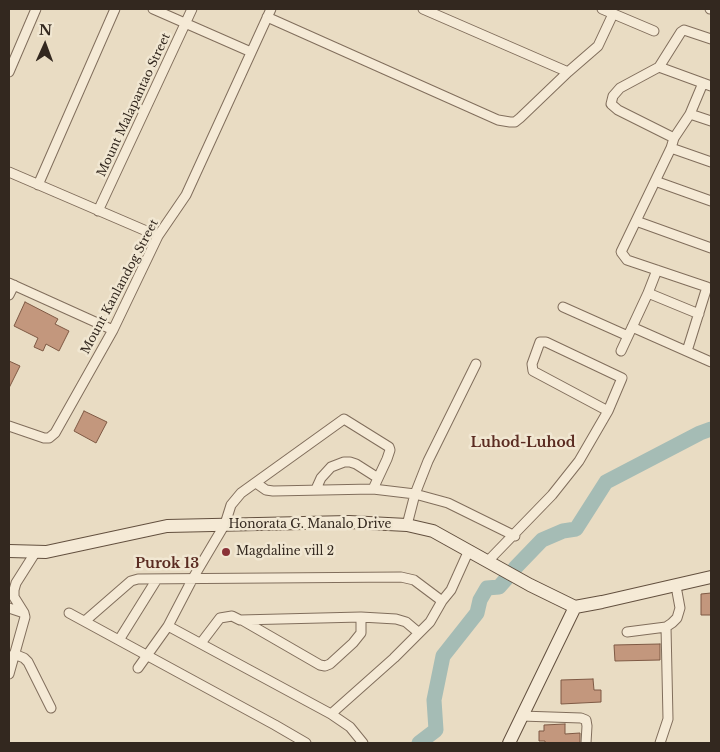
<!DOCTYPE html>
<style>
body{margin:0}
#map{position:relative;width:720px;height:752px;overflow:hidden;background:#e9dcc3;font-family:"Libre Baskerville",serif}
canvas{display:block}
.frame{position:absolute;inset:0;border:10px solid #33281f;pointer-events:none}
.north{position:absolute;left:20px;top:20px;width:50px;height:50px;-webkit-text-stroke:4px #f1e7d2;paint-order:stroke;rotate:2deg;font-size:14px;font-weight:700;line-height:20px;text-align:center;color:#33281f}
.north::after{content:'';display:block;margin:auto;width:18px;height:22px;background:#33281f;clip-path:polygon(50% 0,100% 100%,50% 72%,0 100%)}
</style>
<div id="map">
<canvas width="720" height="752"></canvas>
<div class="frame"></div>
<div class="north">N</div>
</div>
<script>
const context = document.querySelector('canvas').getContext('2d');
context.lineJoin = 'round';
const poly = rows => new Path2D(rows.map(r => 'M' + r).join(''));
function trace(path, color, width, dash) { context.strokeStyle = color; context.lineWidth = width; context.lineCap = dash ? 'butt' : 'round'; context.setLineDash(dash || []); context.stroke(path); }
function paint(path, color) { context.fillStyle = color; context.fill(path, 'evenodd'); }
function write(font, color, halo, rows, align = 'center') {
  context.font = font + ' "Libre Baskerville",serif'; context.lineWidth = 5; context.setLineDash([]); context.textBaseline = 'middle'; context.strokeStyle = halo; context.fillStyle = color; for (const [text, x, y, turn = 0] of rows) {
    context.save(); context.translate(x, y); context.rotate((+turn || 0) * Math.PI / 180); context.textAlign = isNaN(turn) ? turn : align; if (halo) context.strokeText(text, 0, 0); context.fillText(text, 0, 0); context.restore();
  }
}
const river = poly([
 [515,568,542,540,563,531,576,529,606,482,700,433,711,429],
 [419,743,436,730,434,700,443,656,477,613,480,600,487,588,499,587,506,579]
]);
const building = poly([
 [25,302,58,319,55,324,69,331,59,351,46,344,43,351,34,347,38,338,14,326,25,302],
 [9,361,20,366,9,388,9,361],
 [84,411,107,422,96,443,74,431,84,411],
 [711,593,711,615,701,615,701,594,711,593],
 [660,644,660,660,615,661,614,645,660,644],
 [593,679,594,690,601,690,601,702,561,704,561,680,593,679],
 [565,724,565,734,580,733,580,743,545,743,545,741,539,741,539,731,544,731,544,725,565,724]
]);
const street = poly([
 [153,9,251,52],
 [423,9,568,72],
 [602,9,654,31],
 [710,9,711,9],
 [267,17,498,120,510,122,515,122,520,118,568,72,598,46,613,14],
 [659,67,711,86],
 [9,72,36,9],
 [690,114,711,121],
 [674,138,618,110,611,104,613,96,620,88,659,67,681,32,684,30,711,39],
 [671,148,711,162],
 [9,172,158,236],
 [655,181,711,201],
 [38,185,115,9],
 [98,211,192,9],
 [636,221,711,248],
 [657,270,648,293,699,314],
 [9,283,113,330],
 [9,295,14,285],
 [563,307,628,336],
 [632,327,711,362],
 [621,351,648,293],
 [687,351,707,287,627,260,621,252,671,148,674,138,690,114,703,83],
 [9,426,44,438,49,438,55,433,113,330,158,236,186,195,271,9],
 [256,483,266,490,273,491,373,489,415,494,448,503,515,536],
 [316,489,321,478,331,467,344,462,350,462,356,464,378,478],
 [407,525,415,494,428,461,476,364],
 [488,561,552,495,579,461,608,411,622,378,546,342,540,342,532,364,533,371,608,411],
 [9,608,24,613],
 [69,613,275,725,306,743],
 [242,620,320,665,325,666,330,664,353,643,361,633,361,617],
 [85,621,131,581,138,579,401,577,414,580,442,601],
 [168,626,331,714,350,727,363,743],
 [627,632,666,627,672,623,677,618,680,608,676,586],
 [119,640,157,579],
 [201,643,220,618,232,616,240,620,361,617,396,619,406,622,419,633],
 [14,654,24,658,28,662,51,708],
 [138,668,168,626,193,578,225,524,231,505,241,493,344,419,389,447,390,450,387,459,373,489],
 [9,674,25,617,24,613,14,597,14,590,16,583,35,553],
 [331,714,394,658,430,622,442,601,451,590,469,550],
 [521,716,581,718,586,720,587,726,586,743],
 [660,743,668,719,666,627]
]);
const secondary = poly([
 [9,551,46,552,167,526,349,522,407,525,433,531,530,585,575,607,602,602,711,577],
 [509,743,575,607]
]);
const markers = [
 [226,552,5,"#8a3237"]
];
const streetNames = [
 ["Mount Malapantao Street",134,105,-65],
 ["Mount Kanlandog Street",120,287,-62],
 ["Honorata G. Manalo Drive",310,525]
];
const poiNames = [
 ["Magdaline vill 2",236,552]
];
const neighbourhoodNames = [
 ["Luhod-Luhod",523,443],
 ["Purok 13",167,564]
];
trace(river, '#a5bcb5', 15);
paint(building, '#c3977d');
trace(building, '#7e5944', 1);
trace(street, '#816e5c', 11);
trace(secondary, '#63503f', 14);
trace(street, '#f5ead6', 9);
trace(secondary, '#f5ead6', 12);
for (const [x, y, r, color] of markers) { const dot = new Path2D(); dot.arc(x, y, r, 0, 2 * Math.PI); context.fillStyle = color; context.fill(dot); trace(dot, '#f1e7d2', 2); }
write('12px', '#33281f', '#f1e7d2', streetNames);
write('12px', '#33281f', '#f1e7d2', poiNames, 'left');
write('bold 14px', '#5b2c22', '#f1e7d2', neighbourhoodNames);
</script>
